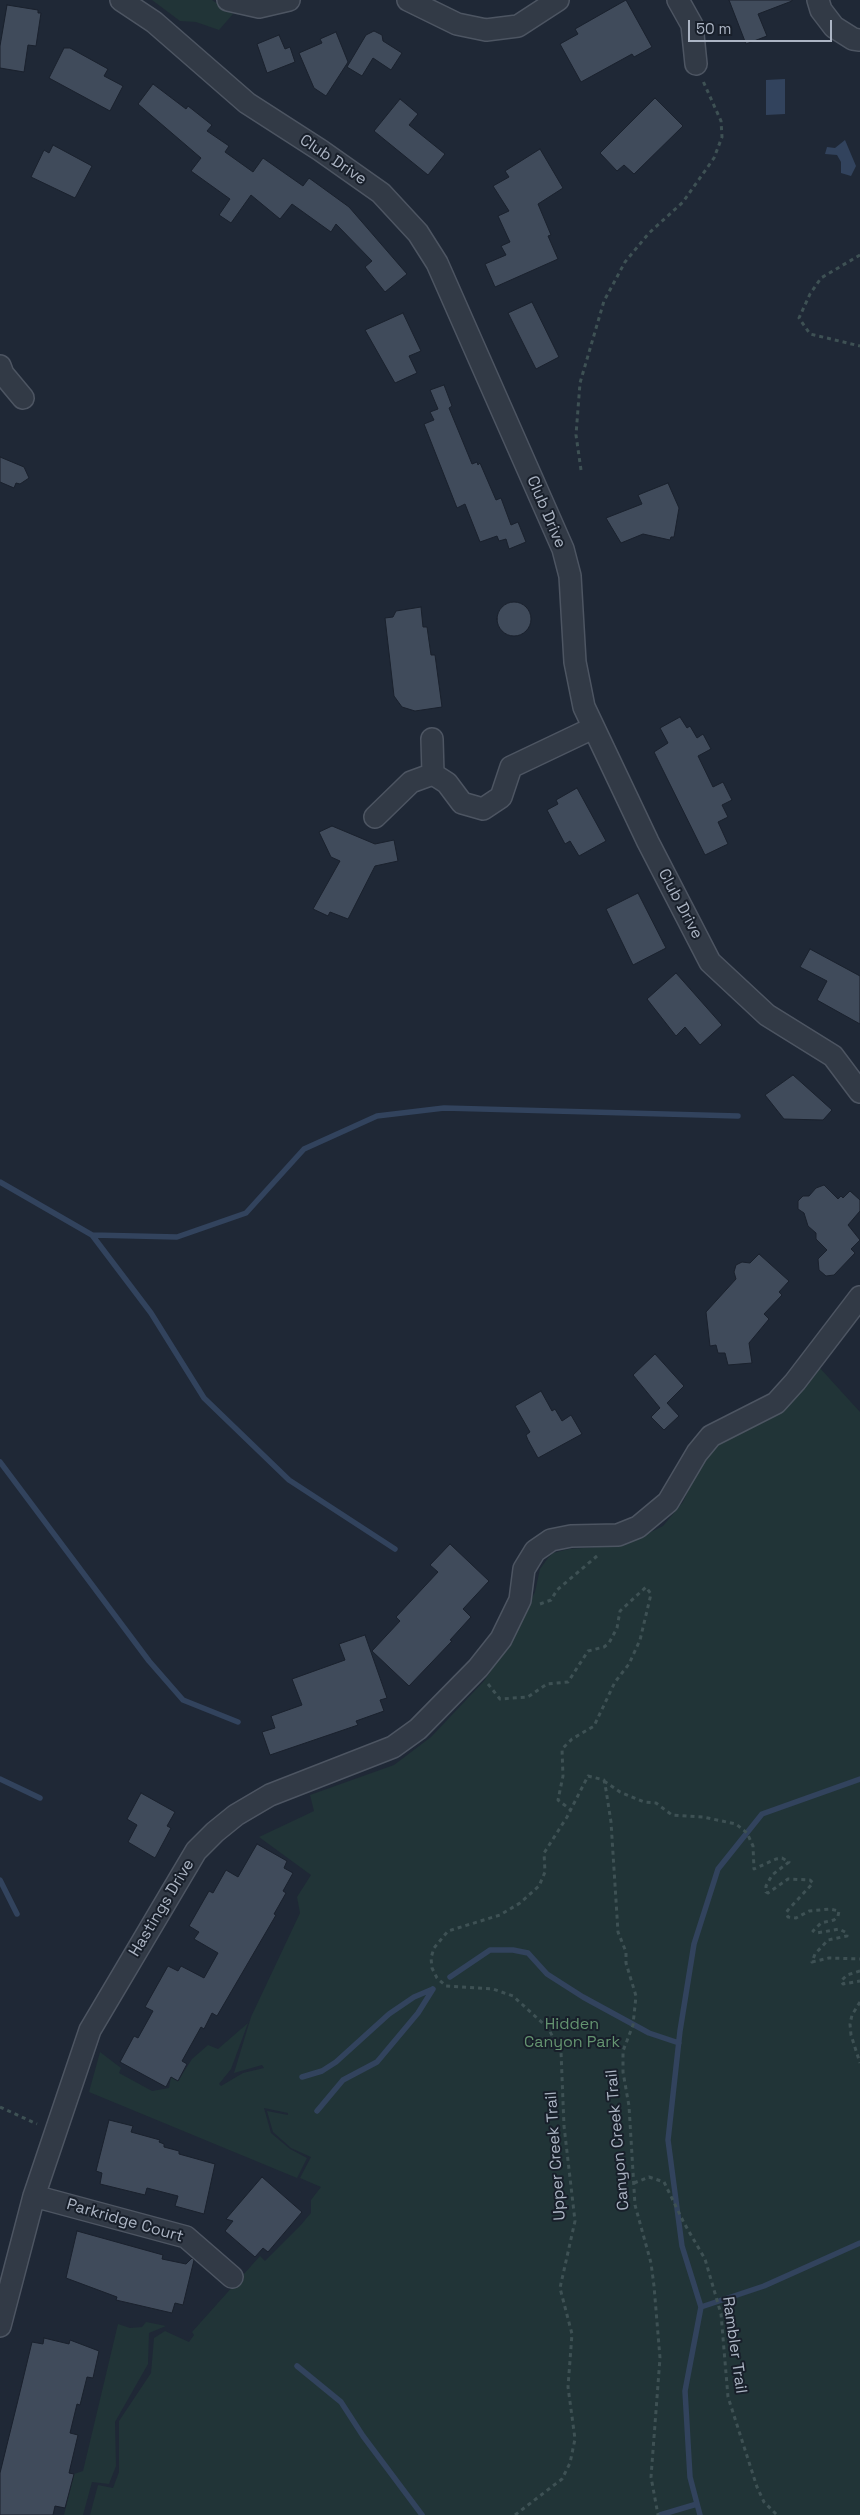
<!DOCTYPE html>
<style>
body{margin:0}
#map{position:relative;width:860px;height:2515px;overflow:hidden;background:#1f2836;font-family:"Space Grotesk",sans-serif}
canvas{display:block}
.scale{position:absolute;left:688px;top:20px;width:144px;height:22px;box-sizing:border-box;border:2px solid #acb5c4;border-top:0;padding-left:6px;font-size:15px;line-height:18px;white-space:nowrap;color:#acb5c4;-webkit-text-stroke:4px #181f2a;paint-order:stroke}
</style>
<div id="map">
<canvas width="860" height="2515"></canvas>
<div class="scale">50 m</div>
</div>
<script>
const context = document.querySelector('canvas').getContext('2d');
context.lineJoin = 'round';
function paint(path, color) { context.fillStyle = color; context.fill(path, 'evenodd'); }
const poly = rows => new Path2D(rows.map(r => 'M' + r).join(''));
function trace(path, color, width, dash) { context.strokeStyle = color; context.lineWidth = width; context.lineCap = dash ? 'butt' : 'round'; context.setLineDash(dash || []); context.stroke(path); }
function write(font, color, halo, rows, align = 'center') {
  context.font = font + ' "Space Grotesk",sans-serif'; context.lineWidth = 4; context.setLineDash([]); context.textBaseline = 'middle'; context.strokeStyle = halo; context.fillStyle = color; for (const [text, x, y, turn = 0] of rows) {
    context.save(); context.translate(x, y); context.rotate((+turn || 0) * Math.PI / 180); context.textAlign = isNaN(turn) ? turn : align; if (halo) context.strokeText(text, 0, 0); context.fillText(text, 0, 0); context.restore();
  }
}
const green = poly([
 [152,0,212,0,233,14,219,30,196,22,180,21],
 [819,1367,860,1412,860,2515,90,2515,98,2485,113,2488,119,2472,119,2421,151,2373,154,2338,165,2331,189,2342,194,2335,192,2332,260,2256,265,2261,300,2226,311,2213,311,2200,321,2187,300,2178,311,2157,291,2148,273,2132,267,2111,288,2115,288,2113,264,2108,271,2133,290,2149,307,2158,297,2178,89,2092,100,2052,121,2068,119,2073,152,2091,169,2088,171,2077,178,2081,192,2059,208,2045,218,2049,248,2023,231,2069,219,2084,221,2086,243,2073,264,2068,262,2065,234,2073,251,2017,300,1913,297,1897,311,1875,259,1837,314,1811,310,1795,394,1765,431,1737,484,1681,507,1646,535,1592,540,1569,548,1558,553,1553,569,1549,612,1546,641,1537,663,1526,683,1502,702,1461,720,1443,789,1405],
 [146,2322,166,2326,149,2333,148,2364,115,2422,116,2466,109,2484,92,2482,83,2515,64,2515,74,2474,83,2471,118,2324,130,2328,142,2327]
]);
const water = poly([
 [785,79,785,114,766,115,766,80],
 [845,140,856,166,851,176,841,173,841,162,837,155,825,154,827,147,835,148]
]);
const stream = poly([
 [0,1182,92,1235,177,1237,246,1213,304,1149,377,1116,444,1108,738,1116],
 [92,1235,151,1313,204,1398,289,1480,395,1549],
 [0,1462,149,1661,183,1700,238,1722],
 [0,1779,40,1798],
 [0,1880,17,1914],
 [450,1977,490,1950,513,1950,528,1953,547,1974,583,1997,649,2033,679,2043],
 [302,2077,322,2071,336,2062,389,2014,414,1997,433,1989],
 [317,2111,343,2080,377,2062,418,2013,433,1989],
 [701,2307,764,2286,860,2243],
 [297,2366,341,2402,363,2436,422,2515],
 [660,2515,697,2504],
 [700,2515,690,2477,685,2391,701,2307,682,2246,668,2140,680,2031,694,1944,718,1869,762,1814,860,1779]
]);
const building = poly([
 [626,0,652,47,634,57,632,54,581,82,560,44,578,34,575,29,626,0],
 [729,0,792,0,792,1,758,14,767,36,746,44,729,0],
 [7,5,38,10,38,13,41,13,36,46,28,45,24,72,0,68,0,46,7,5],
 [374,31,382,35,383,41,402,53,391,70,373,58,362,76,347,67,366,35,374,31],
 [336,32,348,62,326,96,314,88,299,53,322,43,320,39,336,32],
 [279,35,285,49,290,47,295,62,267,73,257,44,279,35],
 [64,48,70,48,108,69,104,76,123,86,110,111,49,78,64,48],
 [153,84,186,109,188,106,212,125,207,131,229,146,225,152,253,172,263,158,303,186,309,178,349,207,407,274,385,292,365,267,372,261,336,224,331,232,292,204,280,219,251,195,231,223,219,215,230,199,191,171,201,158,138,104,153,84],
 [655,98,683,126,634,174,624,165,617,171,600,153,655,98],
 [400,99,418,114,409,125,445,154,428,175,374,131,400,99],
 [53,145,92,166,75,198,31,177,44,150,49,153,53,145],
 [540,149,563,188,538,204,551,235,548,236,558,259,495,287,485,264,506,255,501,246,510,242,498,216,509,211,493,186,509,177,505,171,540,149],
 [532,302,559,357,536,369,508,313,532,302],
 [403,313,421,351,409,356,417,373,395,383,365,330,403,313],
 [444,385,452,406,449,408,472,464,477,462,478,465,480,463,496,500,501,498,511,525,518,522,526,542,509,549,506,539,499,541,497,536,480,542,465,504,457,508,424,424,434,420,430,412,438,409,430,390,444,385],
 [0,457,24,467,29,478,20,484,16,483,14,488,0,482,0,457],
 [668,483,679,508,674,537,671,537,670,540,643,534,621,543,606,518,642,504,638,495,668,483],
 '497 619a17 17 0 1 1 34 0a17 17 0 1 1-34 0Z',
 [421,607,423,627,427,627,431,655,435,655,442,707,415,711,402,707,394,696,385,618,393,617,396,611,421,607],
 [680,717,687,728,690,726,697,738,703,734,711,749,698,756,713,787,723,782,732,800,722,805,728,817,718,822,728,844,705,855,654,752,668,743,660,728,680,717],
 [577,788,606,841,579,856,570,841,565,844,547,810,558,804,556,800,577,788],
 [332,826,375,844,394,840,398,861,375,866,348,919,330,912,328,916,313,909,340,861,331,857,319,832,332,826],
 [638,893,666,948,633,965,606,909,638,893],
 [810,949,860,976,860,1024,817,1000,827,981,800,967,810,949],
 [676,973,722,1025,700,1045,685,1027,676,1036,647,999,676,973],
 [793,1075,832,1110,823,1120,784,1119,765,1095,793,1075],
 [824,1185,838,1199,841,1196,843,1198,850,1191,860,1200,860,1211,848,1225,860,1240,851,1249,855,1253,834,1275,826,1276,819,1270,818,1259,827,1250,816,1239,816,1233,808,1226,804,1213,798,1209,798,1201,803,1196,809,1196,816,1188,824,1185],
 [759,1254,789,1281,779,1292,782,1295,764,1314,769,1319,749,1343,752,1363,728,1365,725,1353,718,1353,716,1345,710,1346,706,1312,736,1279,734,1272,736,1265,742,1262,750,1263,759,1254],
 [655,1354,684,1386,667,1403,679,1416,664,1430,651,1417,660,1408,633,1375,655,1354],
 [541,1391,552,1411,555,1409,562,1421,571,1415,582,1434,538,1458,528,1440,526,1435,530,1432,515,1406,541,1391],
 [450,1544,489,1581,463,1609,471,1617,450,1640,452,1641,409,1686,372,1651,400,1621,396,1617,438,1572,430,1565,450,1544],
 [365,1635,387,1698,380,1700,384,1711,356,1721,358,1725,270,1755,262,1732,275,1728,271,1716,302,1705,292,1679,345,1660,339,1644,365,1635],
 [141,1793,175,1812,167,1826,171,1828,155,1858,128,1842,137,1825,127,1819,141,1793],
 [257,1844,287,1861,284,1868,293,1873,283,1891,286,1893,274,1914,276,1915,217,2016,212,2013,204,2029,201,2027,182,2061,187,2064,178,2081,171,2077,166,2087,120,2062,134,2036,138,2038,153,2011,145,2007,168,1966,178,1971,181,1966,204,1978,218,1953,194,1939,199,1932,189,1926,209,1891,213,1893,226,1870,238,1877,257,1844],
 [109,2120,133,2126,131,2132,160,2140,159,2142,164,2144,164,2147,179,2151,179,2154,215,2164,204,2214,175,2206,178,2196,147,2188,145,2195,100,2184,102,2173,96,2171,109,2120],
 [262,2177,302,2212,268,2252,263,2248,255,2257,225,2231,233,2221,226,2219,262,2177],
 [77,2231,163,2255,162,2259,186,2264,192,2258,194,2260,183,2305,175,2303,172,2313,116,2300,117,2297,66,2278,77,2231],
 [44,2338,69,2344,70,2340,99,2351,93,2378,87,2377,80,2405,77,2404,70,2433,78,2435,69,2473,74,2474,65,2508,55,2506,53,2515,0,2515,0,2473,18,2400,32,2342,43,2344,44,2338]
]);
const path = poly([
 [860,255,821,278,810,294,799,318,810,334,860,346],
 [581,470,576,435,580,383,604,301,625,262,649,233,683,202,714,158,722,137,721,121,703,81],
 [540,1604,551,1600,557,1590,597,1556],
 [488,1684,500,1699,528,1697,547,1684,568,1682,588,1651,604,1647,609,1643,617,1628,620,1611,646,1587,651,1594,640,1640,629,1664,615,1682,594,1726,572,1739,562,1749,563,1776,558,1800,571,1810],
 [604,1781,620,1792,644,1802,656,1803,672,1815,703,1817,736,1824,747,1833,753,1846,754,1869,776,1859,782,1858,789,1862,772,1875,766,1886,766,1892,768,1893,788,1879,810,1880,813,1883,788,1910,786,1913,788,1917,796,1918,809,1911,830,1909,839,1911,838,1916,834,1920,821,1923,813,1931,817,1933,839,1929,847,1933,847,1936,828,1940,815,1954,812,1962,829,1958,860,1959],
 [860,1971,847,1975,841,1981,843,1984,860,1981],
 [860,2002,852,2015,850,2024,851,2035,860,2063],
 [0,2107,37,2124],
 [634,2183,649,2177,664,2182,684,2223,705,2259,721,2314,728,2397,757,2487,764,2502,777,2515],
 [515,2515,562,2479,570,2463,575,2439,568,2387,572,2334,560,2288,575,2221,564,2126,561,2052,548,2028,513,1996,493,1989,446,1986,437,1978,432,1968,431,1958,434,1948,448,1931,500,1915,520,1903,539,1886,545,1872,544,1853,567,1817,588,1776,604,1780,606,1790,611,1822,618,1932,626,1952,626,1963,636,1996,633,2025,623,2051,623,2072,629,2106,635,2205,651,2263,654,2286,660,2358,651,2477,658,2515]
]);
const minor = poly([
 [121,0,154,22,247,103,320,150,381,193,418,233,437,263,563,549,570,576,575,662,584,707,648,842,710,962,767,1015,833,1056,860,1092],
 [228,0,259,7,289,0],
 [408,0,457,24,486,30,518,26,558,0],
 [678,0,692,25,696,64],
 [818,0,821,10,834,27,853,39,860,40],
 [0,366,3,374,23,398],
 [432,739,433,774],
 [375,817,411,782,433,774,447,783,462,803,483,809,501,797,511,767,593,728],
 [34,2196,186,2237,232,2277],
 [0,2326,34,2196,90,2030,196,1851,215,1832,236,1815,270,1795,393,1747,418,1729,478,1668,501,1639,520,1600,524,1569,535,1551,551,1540,571,1536,618,1535,638,1527,668,1502,697,1453,711,1436,776,1403,795,1382,860,1297]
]);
const streetNames = [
 ["Club Drive",333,160,34],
 ["Club Drive",546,512,67],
 ["Club Drive",680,904,62],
 ["Hastings Drive",162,1908,-59],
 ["Canyon Creek Trail",618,2140,-95],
 ["Upper Creek Trail",556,2156,-94],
 ["Parkridge Court",125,2221,16],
 ["Rambler Trail",734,2345,82]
];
const parkNames = [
 ["Hidden",572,2025],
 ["Canyon Park",572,2043]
];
paint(green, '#213437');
paint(water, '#32435d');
trace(stream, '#32435d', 5.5);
paint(building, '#404b5b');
trace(building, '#1a212d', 1);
trace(minor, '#4d5562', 24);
trace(path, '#3e5154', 3, [4, 4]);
trace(minor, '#323a46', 21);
write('16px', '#acb5c4', '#181f2a', streetNames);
write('16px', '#649370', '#181f2a', parkNames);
</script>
